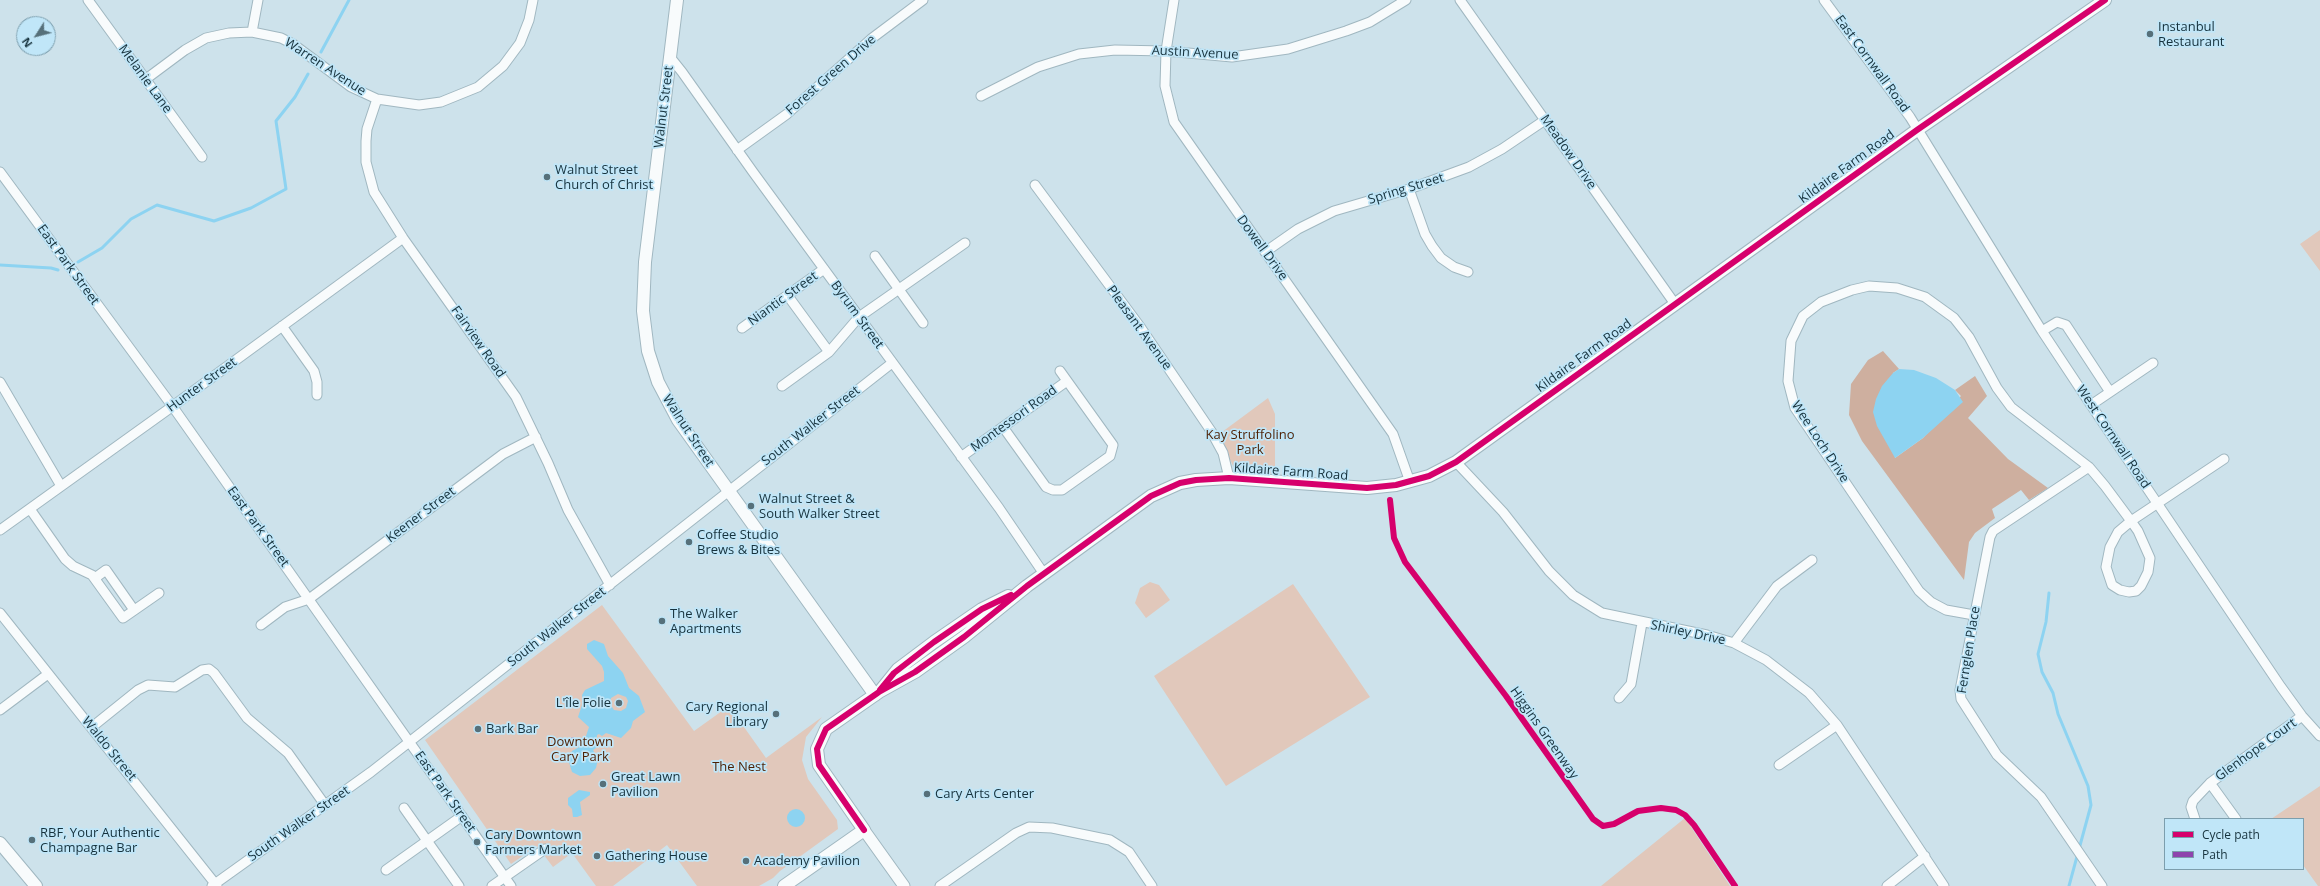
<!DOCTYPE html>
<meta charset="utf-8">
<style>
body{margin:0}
#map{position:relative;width:2320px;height:886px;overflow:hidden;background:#cde2eb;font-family:"Open Sans",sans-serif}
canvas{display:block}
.legend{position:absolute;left:2164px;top:818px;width:140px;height:52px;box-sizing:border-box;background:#c0e6f8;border:1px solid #7c9ead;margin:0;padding:5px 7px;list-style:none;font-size:12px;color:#16323d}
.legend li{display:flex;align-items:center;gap:8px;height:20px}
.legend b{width:20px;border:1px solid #7c9ead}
.north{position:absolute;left:16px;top:16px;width:40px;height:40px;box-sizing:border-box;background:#c0e6f8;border:1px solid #7c9ead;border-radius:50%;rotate:234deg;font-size:11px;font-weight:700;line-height:16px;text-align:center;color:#16323d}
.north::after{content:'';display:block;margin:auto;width:14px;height:18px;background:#56707a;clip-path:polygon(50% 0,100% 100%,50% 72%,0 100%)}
</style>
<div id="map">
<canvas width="2320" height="886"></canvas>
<ul class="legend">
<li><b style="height:5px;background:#d6006c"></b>Cycle path</li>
<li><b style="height:5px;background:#8e44ad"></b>Path</li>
</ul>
<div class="north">N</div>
</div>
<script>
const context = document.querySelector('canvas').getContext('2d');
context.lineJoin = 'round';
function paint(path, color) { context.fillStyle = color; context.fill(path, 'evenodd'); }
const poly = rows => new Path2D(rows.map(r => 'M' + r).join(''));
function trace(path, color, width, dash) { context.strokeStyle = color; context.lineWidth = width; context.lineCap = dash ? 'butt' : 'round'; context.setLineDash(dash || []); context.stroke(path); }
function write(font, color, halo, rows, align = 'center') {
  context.font = font + ' "Open Sans",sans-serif'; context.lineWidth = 3.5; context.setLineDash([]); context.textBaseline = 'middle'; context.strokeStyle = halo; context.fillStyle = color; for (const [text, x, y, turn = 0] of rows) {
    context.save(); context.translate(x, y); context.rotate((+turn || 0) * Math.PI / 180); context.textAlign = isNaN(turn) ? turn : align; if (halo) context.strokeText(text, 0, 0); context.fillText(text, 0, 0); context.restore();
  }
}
const green = poly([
 [2320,230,2320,271,2300,244],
 [1268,398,1275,414,1275,474,1236,472,1218,435],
 [1150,582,1159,585,1170,600,1146,618,1135,603,1140,588],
 [1293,584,1370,697,1226,786,1154,676],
 [602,605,694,731,729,706,766,758,822,717,806,737,802,760,808,779,837,820,838,829,780,871,773,878,759,886,697,886,667,845,613,886,596,886,572,853,553,867,537,846,511,864,425,740],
 [2320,786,2320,886,2318,886,2303,865,2303,819,2271,819],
 [1685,818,1730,886,1601,886]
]);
const forest = poly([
 [1883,351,1899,369,1893,373,1895,458,1923,438,1961,396,1955,390,1975,376,1987,396,1968,418,2008,459,2048,488,2029,500,2021,490,1992,509,1995,518,1975,533,1969,542,1964,580,1862,441,1849,415,1851,384,1868,360]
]);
const water = poly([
 [1899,369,1914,370,1936,378,1955,390,1963,402,1923,438,1895,458,1877,426,1873,412,1876,399,1882,386,1893,373],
 [594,640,604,644,608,656,623,673,629,688,639,696,645,712,633,721,631,728,621,738,606,733,602,736,599,734,597,735,596,748,593,750,598,759,596,768,590,775,580,776,572,772,568,759,572,751,583,745,589,727,578,717,583,702,582,695,585,690,604,681,604,672,602,666,587,649,587,644],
 [618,694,626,697,628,701,626,708,621,711,614,710,610,704,611,698],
 [579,790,590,792,590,795,580,802,582,815,577,817,573,817,572,809,568,805,568,798],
 '787 818a9 9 0 1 1 18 0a9 9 0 1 1-18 0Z'
]);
const stream = poly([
 [321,52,349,0],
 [78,262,102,248,131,219,157,205,214,221,251,208,286,189,276,121,295,97,308,74],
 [0,265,51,268,58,270],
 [2049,593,2046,622,2038,654,2042,672,2053,693,2058,714,2088,786,2091,805,2069,886]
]);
const minor = poly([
 [88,0,202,157],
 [1174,0,1166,51,1165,86,1174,122,1393,434,1410,482],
 [1460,0,1675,304],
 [1824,0,1910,117,2042,331,2091,405,2281,687,2302,716,2320,736],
 [252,32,258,0],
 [670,57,682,72,753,172,999,508,1044,574],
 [146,79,185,50,206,38,229,33,252,32,281,38,293,44,351,87,377,99,419,105,441,102,478,87,503,66,520,43,529,20,533,0],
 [981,96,1038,67,1079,54,1115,50,1166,51,1232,57,1288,49,1346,31,1370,22,1406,0],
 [377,99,367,129,366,141,366,162,374,192,403,238,516,397,548,463,568,510,610,585],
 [737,150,787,114,871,39,923,0],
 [0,172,173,407,511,886],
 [1035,185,1141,328,1211,431,1223,453,1229,478],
 [1409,189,1425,234,1432,246,1441,258,1454,267,1468,272],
 [1265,252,1298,229,1334,211,1409,189,1469,167,1502,149,1545,120],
 [875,256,923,323],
 [788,296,829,352],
 [282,326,314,371,317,382,317,395],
 [742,328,824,269],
 [2042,331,2057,322,2066,325,2110,392],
 [0,382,61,486],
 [782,386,829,352,859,317,965,243],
 [2091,405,2153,363],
 [1003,427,1046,487,1053,490,1062,490,1110,456,1113,445,1060,371],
 [961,457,1067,381],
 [1456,462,1503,512,1549,571,1573,595,1602,613,1707,635,1734,643,1766,660,1809,693,1837,725,1944,886],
 [2089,467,1993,531,1990,537,1960,690,1961,699,1997,755,2041,797,2102,886],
 [30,509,65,559,73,566,92,575,123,618,159,593],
 [0,530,166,411,403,238],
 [95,578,106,570,134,610],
 [0,613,217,886],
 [1974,615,1946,610,1931,602,1919,591,1795,408,1788,381,1791,341,1803,316,1821,302,1852,290,1869,286,1897,288,1925,297,1954,318,1969,337,1997,388,2011,407,2089,467,2105,486,2131,521,2138,531,2150,558,2148,572,2141,586,2136,591,2129,592,2120,590,2112,585,2106,567,2110,547,2118,532,2131,521,2224,459],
 [261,625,285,607,309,599,503,454,536,437],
 [1734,643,1777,586,1812,560],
 [1619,698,1631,684,1642,623],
 [0,710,48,674],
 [92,727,138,690,148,685,175,687,202,670,209,669,214,673,247,718,288,753,325,805],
 [1779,765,1837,725],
 [2210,783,2236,819],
 [404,808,459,886],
 [2195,819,2191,807,2193,801,2210,783,2302,716],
 [386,870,462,816],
 [212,886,371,772,892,363],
 [492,886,545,849],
 [940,886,1016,833,1029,827,1052,828,1110,840,1129,852,1152,886],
 [1887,886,1925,856]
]);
const tertiary = poly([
 [864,830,904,886]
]);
const secondary = poly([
 [677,0,645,262,643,311,648,351,658,382,678,420,875,695],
 [881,690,898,669,934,642,982,609,1008,596],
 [0,843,36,886],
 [784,886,864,830,819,765,817,749,826,729,879,692,915,672,964,637,1027,586,1151,496,1180,483,1196,480,1229,478,1367,488,1396,485,1429,476,1456,462,1917,130,2105,0]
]);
const quiet = poly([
 [571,738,573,743]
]);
const cycleway = poly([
 [1390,500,1394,538,1405,562,1506,696,1593,819,1603,826,1614,824,1638,811,1661,808,1676,810,1685,815,1694,825,1735,886],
 [880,690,894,673,934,642,982,609,1011,595],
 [864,830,819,765,817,749,826,729,879,692,915,672,964,637,1027,586,1151,496,1180,483,1196,480,1229,478,1367,488,1396,485,1429,476,1456,462,1917,130,2105,0]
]);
const markers = [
 [2150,34,4,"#56707a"],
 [547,177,4,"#56707a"],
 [751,506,4,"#56707a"],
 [689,542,4,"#56707a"],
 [662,621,4,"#56707a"],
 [619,703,4,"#56707a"],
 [776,714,4,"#56707a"],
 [478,729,4,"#56707a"],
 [603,784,4,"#56707a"],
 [927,794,4,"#56707a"],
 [32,840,4,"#56707a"],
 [477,842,4,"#56707a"],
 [597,856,4,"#56707a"],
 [746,861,4,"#56707a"]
];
const poiNames = [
 ["Instanbul",2158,27],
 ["Restaurant",2158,42],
 ["Walnut Street",555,170],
 ["Church of Christ",555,185],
 ["Walnut Street &",759,499],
 ["South Walker Street",759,514],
 ["Coffee Studio",697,535],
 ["Brews & Bites",697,550],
 ["The Walker",670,614],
 ["Apartments",670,629],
 ["L'île Folie",611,703,"right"],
 ["Cary Regional",768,707,"right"],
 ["Library",768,722,"right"],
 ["Bark Bar",486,729],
 ["Great Lawn",611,777],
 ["Pavilion",611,792],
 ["Cary Arts Center",935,794],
 ["RBF, Your Authentic",40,833],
 ["Champagne Bar",40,848],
 ["Cary Downtown",485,835],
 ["Farmers Market",485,850],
 ["Gathering House",605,856],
 ["Academy Pavilion",754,861]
];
const streetNames = [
 ["Austin Avenue",1195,53,3],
 ["East Cornwall Road",1872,64,54],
 ["Warren Avenue",325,67,33],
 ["Forest Green Drive",831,75,-41],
 ["Melanie Lane",145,79,54],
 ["Walnut Street",664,107,-83],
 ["Meadow Drive",1568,152,55],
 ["Kildaire Farm Road",1847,167,-36],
 ["Spring Street",1406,189,-17],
 ["Dowell Drive",1262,248,54],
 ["East Park Street",68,265,54],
 ["Niantic Street",783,299,-36],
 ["Byrum Street",857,315,54],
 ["Pleasant Avenue",1139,328,54],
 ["Fairview Road",478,342,55],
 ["Kildaire Farm Road",1584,356,-36],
 ["Hunter Street",202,385,-36],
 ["Montessori Road",1014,419,-36],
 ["South Walker Street",811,426,-38],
 ["Walnut Street",688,431,57],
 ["West Cornwall Road",2113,437,56],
 ["Wee Loch Drive",1820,442,57],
 ["Kildaire Farm Road",1291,472,4],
 ["Keener Street",421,515,-37],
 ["East Park Street",258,527,54],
 ["South Walker Street",557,627,-38],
 ["Shirley Drive",1688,633,12],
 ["Fernglen Place",1969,650,-81],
 ["Higgins Greenway",1544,733,55],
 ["Waldo Street",109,749,51],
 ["Glenhope Court",2256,750,-36],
 ["East Park Street",445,792,55],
 ["South Walker Street",299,824,-35]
];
const parkNames = [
 ["Kay Struffolino",1250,435],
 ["Park",1250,450],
 ["Downtown",580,742],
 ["Cary Park",580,757],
 ["The Nest",739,767]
];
paint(green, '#e1c8bb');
paint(forest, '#ceaf9f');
paint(water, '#8dd3f1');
trace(stream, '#8dd3f1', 3);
trace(minor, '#a0b7c0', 11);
trace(tertiary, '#a0b7c0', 13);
trace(secondary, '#a0b7c0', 14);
trace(minor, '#f8fbfc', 9);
trace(tertiary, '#f8fbfc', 11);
trace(secondary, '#f8fbfc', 12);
trace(quiet, '#8e44ad', 5, [10, 5]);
trace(cycleway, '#d6006c', 6);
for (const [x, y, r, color] of markers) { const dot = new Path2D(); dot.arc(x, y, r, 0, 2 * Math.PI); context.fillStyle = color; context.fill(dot); trace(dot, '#c0e6f8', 1.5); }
write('13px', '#16323d', '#c0e6f8', poiNames, 'left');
write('13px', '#16323d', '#c0e6f8', streetNames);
write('13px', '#4d1f02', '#c0e6f8', parkNames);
</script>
